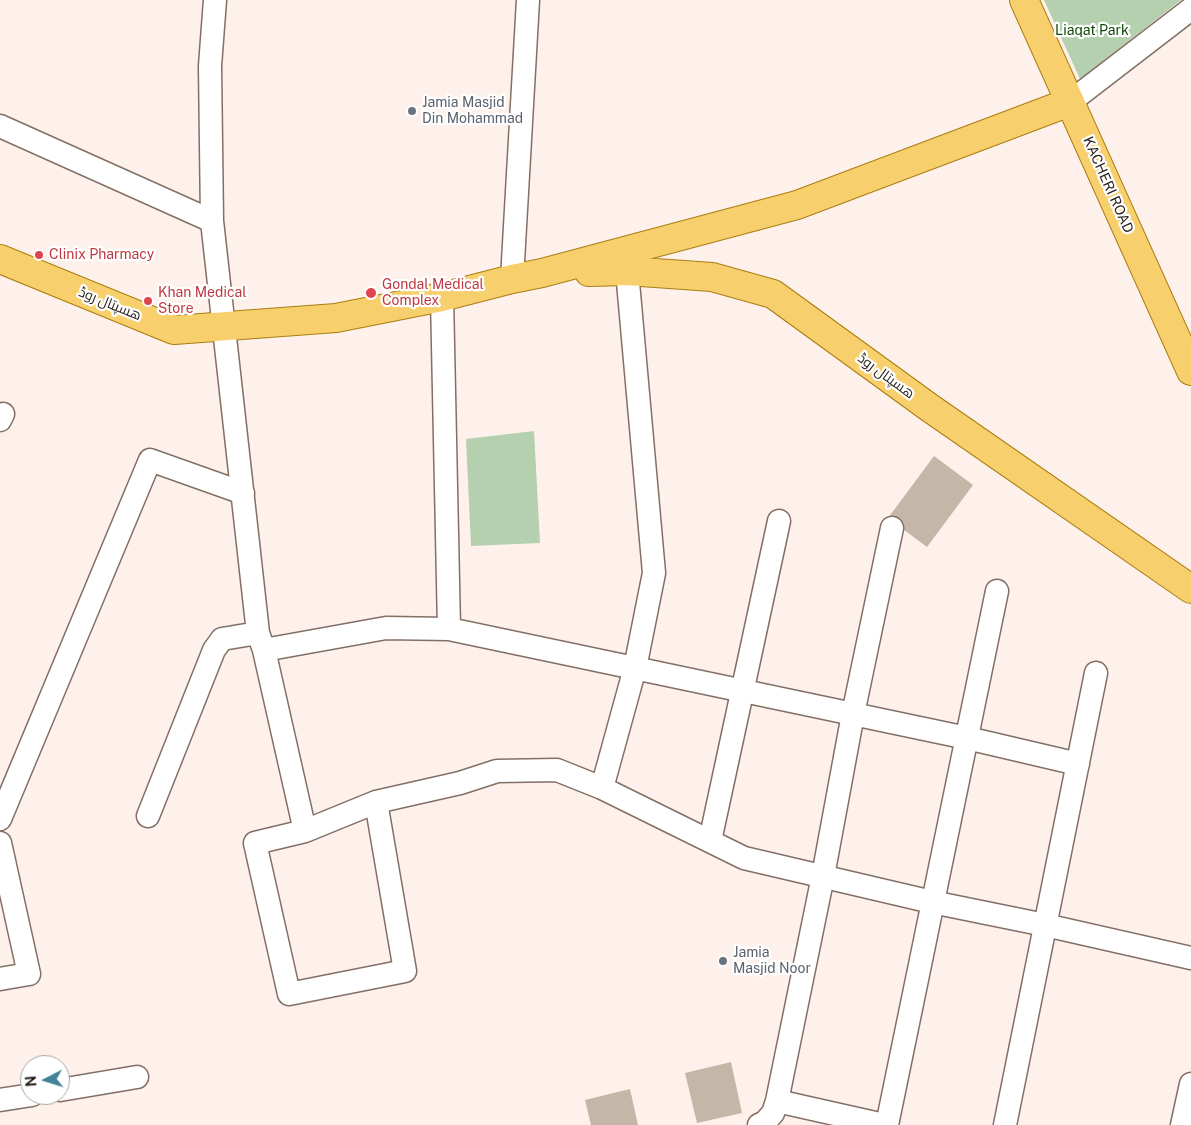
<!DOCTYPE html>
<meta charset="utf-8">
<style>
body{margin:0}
#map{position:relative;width:1191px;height:1125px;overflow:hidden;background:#fef1eb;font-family:"Public Sans",sans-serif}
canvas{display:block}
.north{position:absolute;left:20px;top:1055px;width:50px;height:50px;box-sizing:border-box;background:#fff;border:1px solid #a8a5a3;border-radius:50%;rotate:265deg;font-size:14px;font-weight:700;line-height:20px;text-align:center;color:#251e1a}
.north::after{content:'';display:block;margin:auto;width:18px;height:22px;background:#438296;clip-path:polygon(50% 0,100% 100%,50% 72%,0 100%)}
</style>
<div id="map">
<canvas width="1191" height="1125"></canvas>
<div class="north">N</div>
</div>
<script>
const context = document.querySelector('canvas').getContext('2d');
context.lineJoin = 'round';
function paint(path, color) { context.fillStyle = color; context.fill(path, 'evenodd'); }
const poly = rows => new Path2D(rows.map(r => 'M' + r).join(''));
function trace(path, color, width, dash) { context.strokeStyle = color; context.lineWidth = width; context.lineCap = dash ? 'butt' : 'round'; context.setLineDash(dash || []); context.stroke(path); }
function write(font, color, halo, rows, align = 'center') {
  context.font = font + ' "Public Sans",Cairo,sans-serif'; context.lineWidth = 4.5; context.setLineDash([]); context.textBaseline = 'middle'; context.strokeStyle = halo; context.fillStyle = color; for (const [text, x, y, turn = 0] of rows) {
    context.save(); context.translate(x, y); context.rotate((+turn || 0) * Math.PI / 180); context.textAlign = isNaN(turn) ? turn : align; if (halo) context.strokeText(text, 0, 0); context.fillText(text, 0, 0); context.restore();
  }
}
const green = poly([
 [1044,0,1181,0,1080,79],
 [534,431,540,543,471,546,466,439]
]);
const building = poly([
 [934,456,973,485,927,547,888,518],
 [731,1062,742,1113,697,1123,685,1073],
 [630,1089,638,1125,591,1125,585,1100]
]);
const minor = poly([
 [215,0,210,66,212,221,258,633,264,650,305,831,376,802,460,783,497,771,557,770,602,788,744,858,932,902,1045,925,1191,958],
 [1070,102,1191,9],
 [0,126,212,221],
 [512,279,528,0],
 [442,297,449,629],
 [0,420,3,414],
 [264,650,386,628,449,629,967,738,1078,764],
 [602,788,635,668,654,573,627,271],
 [148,816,214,650,222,639,258,633],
 [0,819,150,460,243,493],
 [305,831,255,843,289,994,405,971,376,802],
 [710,841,779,521],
 [0,843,29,974,0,979],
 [60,1090,137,1077],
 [0,1100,32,1095],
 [777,1101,884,1125],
 [759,1125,765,1122,773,1113,777,1101,823,876,853,714,892,528],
 [887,1125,997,591],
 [1005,1125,1096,673],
 [1182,1125,1191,1084]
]);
const major = poly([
 [1024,0,1191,371],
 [0,259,174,330,336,318,442,297,512,279,542,273,797,205,1070,102],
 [589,272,627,271,712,277,773,294,930,408,1191,589]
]);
const markers = [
 [412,111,5,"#6b7280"],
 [39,255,5,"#e0444e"],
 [371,293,6,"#e0444e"],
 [148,301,5,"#e0444e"],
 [723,961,5,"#6b7280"]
];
const parkNames = [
 ["Liaqat Park",1092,31]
];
const worshipNames = [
 ["Jamia Masjid",422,103],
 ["Din Mohammad",422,119],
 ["Jamia",733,953],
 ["Masjid Noor",733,969]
];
const streetNames = [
 ["KACHERI ROAD",1108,185,66],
 ["ھسپتال روڈ",110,304,22],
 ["ھسپتال روڈ",886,376,36]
];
const healthNames = [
 ["Clinix Pharmacy",49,255],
 ["Gondal Medical",382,285],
 ["Complex",382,301],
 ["Khan Medical",158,293],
 ["Store",158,309]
];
paint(green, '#b4d0af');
paint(building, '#c5b7a7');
trace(minor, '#826f65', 25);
trace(major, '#aa7d11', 30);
trace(minor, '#fff', 22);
trace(major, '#f7d06d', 28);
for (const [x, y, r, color] of markers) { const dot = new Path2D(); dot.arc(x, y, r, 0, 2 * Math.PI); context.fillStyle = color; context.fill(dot); trace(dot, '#fff', 2); }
write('14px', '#124b07', '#fff', parkNames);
write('14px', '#5b616d', '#fff', worshipNames, 'left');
write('14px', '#251e1a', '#fff', streetNames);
write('14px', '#be3a42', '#fff', healthNames, 'left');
</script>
